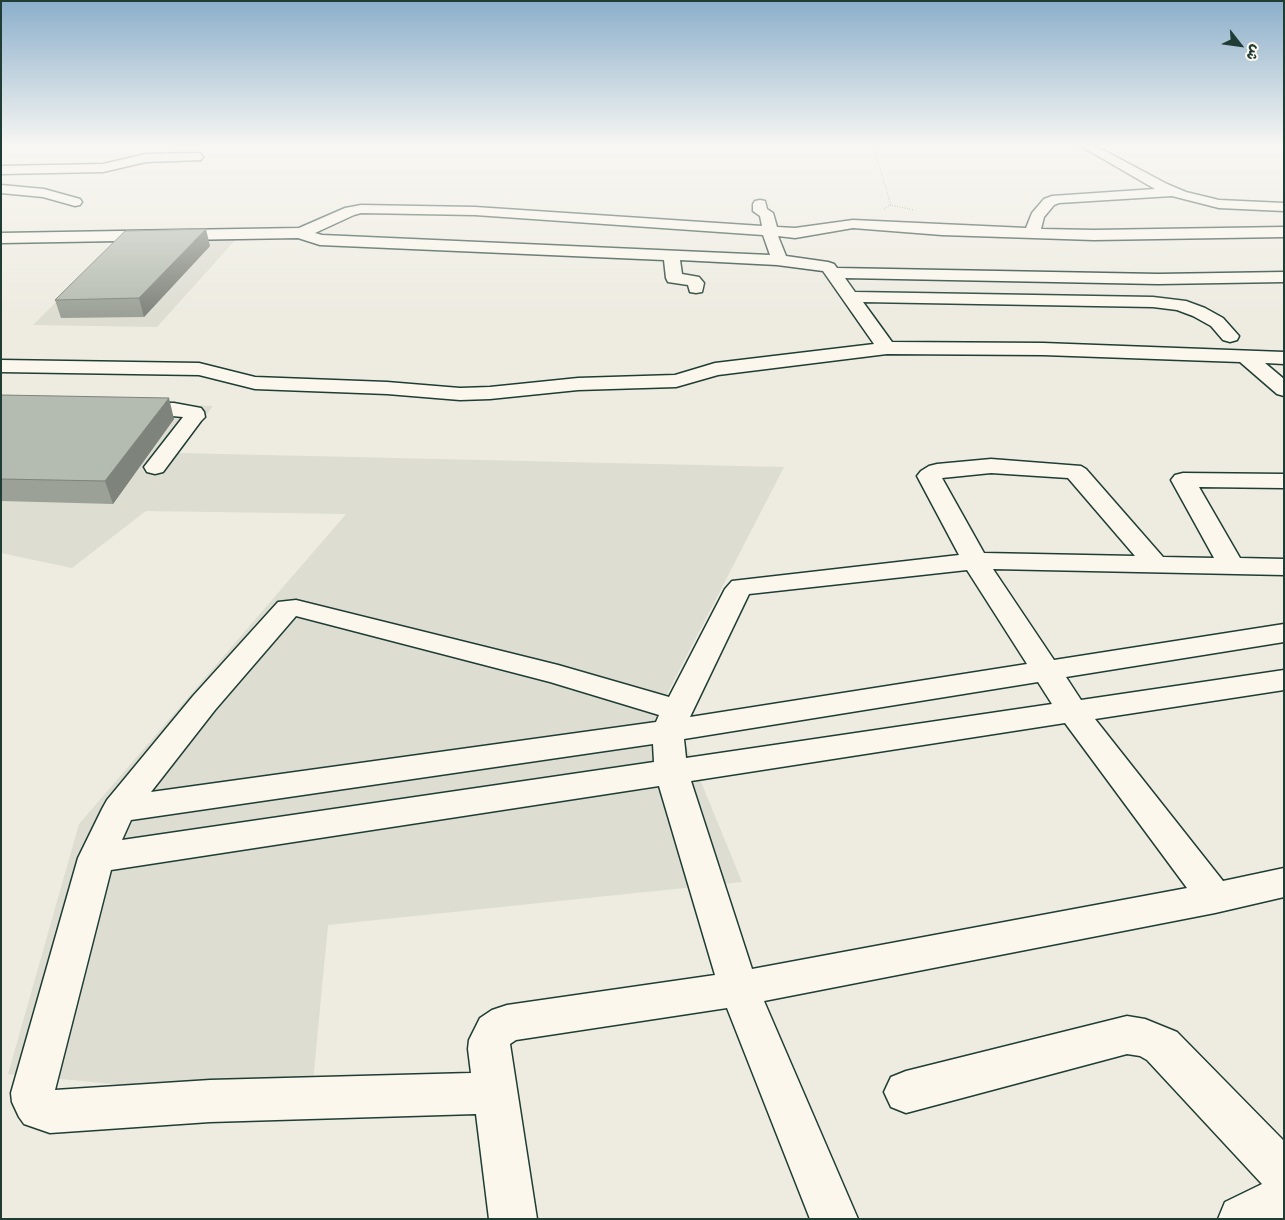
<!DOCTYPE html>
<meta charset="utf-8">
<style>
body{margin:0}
#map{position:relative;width:1285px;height:1220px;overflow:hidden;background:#eeece1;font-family:"Comic Neue","Playpen Sans Arabic",sans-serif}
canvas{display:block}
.frame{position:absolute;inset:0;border:2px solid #1f3d34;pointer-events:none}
.north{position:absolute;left:1215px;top:20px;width:50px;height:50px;-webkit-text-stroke:4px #fbf7ec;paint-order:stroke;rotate:120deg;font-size:14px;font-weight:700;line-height:20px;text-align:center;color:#1f3d34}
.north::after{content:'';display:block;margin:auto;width:18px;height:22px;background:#1f3d34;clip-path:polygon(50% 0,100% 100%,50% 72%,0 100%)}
</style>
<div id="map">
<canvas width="1285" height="1220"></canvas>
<div class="frame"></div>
<div class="north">ش</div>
</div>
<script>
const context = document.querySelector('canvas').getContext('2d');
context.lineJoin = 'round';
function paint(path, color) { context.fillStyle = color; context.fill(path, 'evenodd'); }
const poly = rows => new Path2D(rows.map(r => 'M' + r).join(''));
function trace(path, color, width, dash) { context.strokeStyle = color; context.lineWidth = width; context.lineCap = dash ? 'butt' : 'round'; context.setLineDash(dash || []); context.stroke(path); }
const built = poly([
 [239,236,157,327,33,325,118,240],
 [1,399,213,406,179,453,784,467,666,696,742,882,328,925,311,1103,8,1074,79,824,346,514,146,511,72,568,1,553]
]);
const path = poly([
 [871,145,875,152,890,202,890,205,883,210],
 [890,205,914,210]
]);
const minor = poly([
 [1079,145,1094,145,1167,184,1186,192,1219,200,1284,203,1284,211,1219,208,1172,196,1059,203,1054,205,1044,217,1041,229,1094,230,1284,227,1284,237,1094,240,942,235,853,228,795,238,778,236,786,256,828,262,834,264,837,268,1158,274,1284,272,1284,282,1158,284,845,278,855,292,1153,297,1186,301,1205,308,1223,318,1239,336,1237,340,1230,342,1223,340,1211,326,1193,316,1177,310,1153,307,863,302,892,342,1043,343,1284,352,1284,364,1265,363,1284,379,1284,396,1277,394,1240,362,1043,355,887,354,718,375,676,387,578,390,490,399,460,400,387,394,255,389,199,375,1,372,1,360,199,363,255,377,387,382,460,388,490,387,578,378,675,375,715,363,874,344,823,271,777,265,680,260,682,274,699,277,704,283,702,292,696,293,690,292,688,285,668,282,666,278,664,260,320,245,298,238,1,243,1,233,299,228,345,208,361,205,475,207,762,226,760,216,753,211,753,204,755,201,760,200,765,201,767,209,773,213,777,227,795,228,853,220,1026,228,1032,213,1044,199,1052,196,1155,189,1079,145],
 [361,213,475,215,763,235,770,255,322,235,315,233,354,215,361,213],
 [197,153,201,154,203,157,201,160,146,162,103,172,1,174,1,166,103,164,146,154,197,153],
 [1,185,44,189,80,199,82,202,80,205,75,206,43,197,1,193,1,185],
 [135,402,174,403,201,408,204,412,205,417,201,421,163,472,155,474,147,472,144,467,183,417,128,412,125,408,128,404,135,402],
 [991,459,1081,466,1086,469,1163,557,1214,558,1171,480,1175,475,1183,473,1284,474,1284,488,1199,487,1240,558,1284,559,1284,575,993,569,1054,660,1284,624,1284,642,1066,677,1081,700,1284,670,1284,690,1095,719,1223,881,1284,868,1284,897,1215,913,764,1001,858,1219,810,1219,727,1008,516,1040,510,1044,537,1219,489,1219,476,1114,210,1122,50,1133,24,1124,19,1117,12,1102,11,1093,78,858,102,809,107,800,193,696,278,602,296,600,558,665,669,697,725,589,732,581,959,555,917,476,921,471,929,466,937,464,991,459],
 [991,473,1068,478,1135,556,984,553,942,478,991,473],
 [967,570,1027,664,690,717,749,594,967,570],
 [296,616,550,682,659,715,656,722,151,792,215,710,296,616],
 [1038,682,1052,704,686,758,684,739,1038,682],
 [1065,723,1187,888,752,969,691,781,1065,723],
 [653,744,654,762,122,840,131,820,653,744],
 [659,786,715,975,507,1005,492,1010,480,1018,469,1040,468,1049,471,1073,210,1080,55,1090,111,870,659,786],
 [1127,1016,1145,1019,1177,1032,1284,1141,1284,1219,1218,1219,1225,1202,1262,1184,1147,1060,1140,1056,1127,1054,906,1113,891,1107,884,1092,891,1077,906,1071,1127,1016]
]);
const wall = poly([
 [210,246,144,317,61,318,55,300],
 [1,395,174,419,113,504,1,501]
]);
const shadedWall = poly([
 [206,229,210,246,144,317,139,298],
 [169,398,174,419,113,504,105,481]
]);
const building = poly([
 [206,229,139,298,55,300,125,231,206,229],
 [1,395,169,398,105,481,1,479,1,395]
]);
paint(built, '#ddddd2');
trace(minor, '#1f3d34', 3);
trace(path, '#1f3d34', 1, [0.5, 2]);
paint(minor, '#fbf7ec');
paint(wall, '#9ba197');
paint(shadedWall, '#7e837b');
paint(building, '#b4bbb0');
trace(building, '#7e837b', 1);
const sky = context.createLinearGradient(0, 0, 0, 316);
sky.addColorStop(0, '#8bafcb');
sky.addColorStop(0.46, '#f7f6f2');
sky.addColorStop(1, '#f7f6f200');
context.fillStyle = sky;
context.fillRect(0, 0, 1285, 316);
</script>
